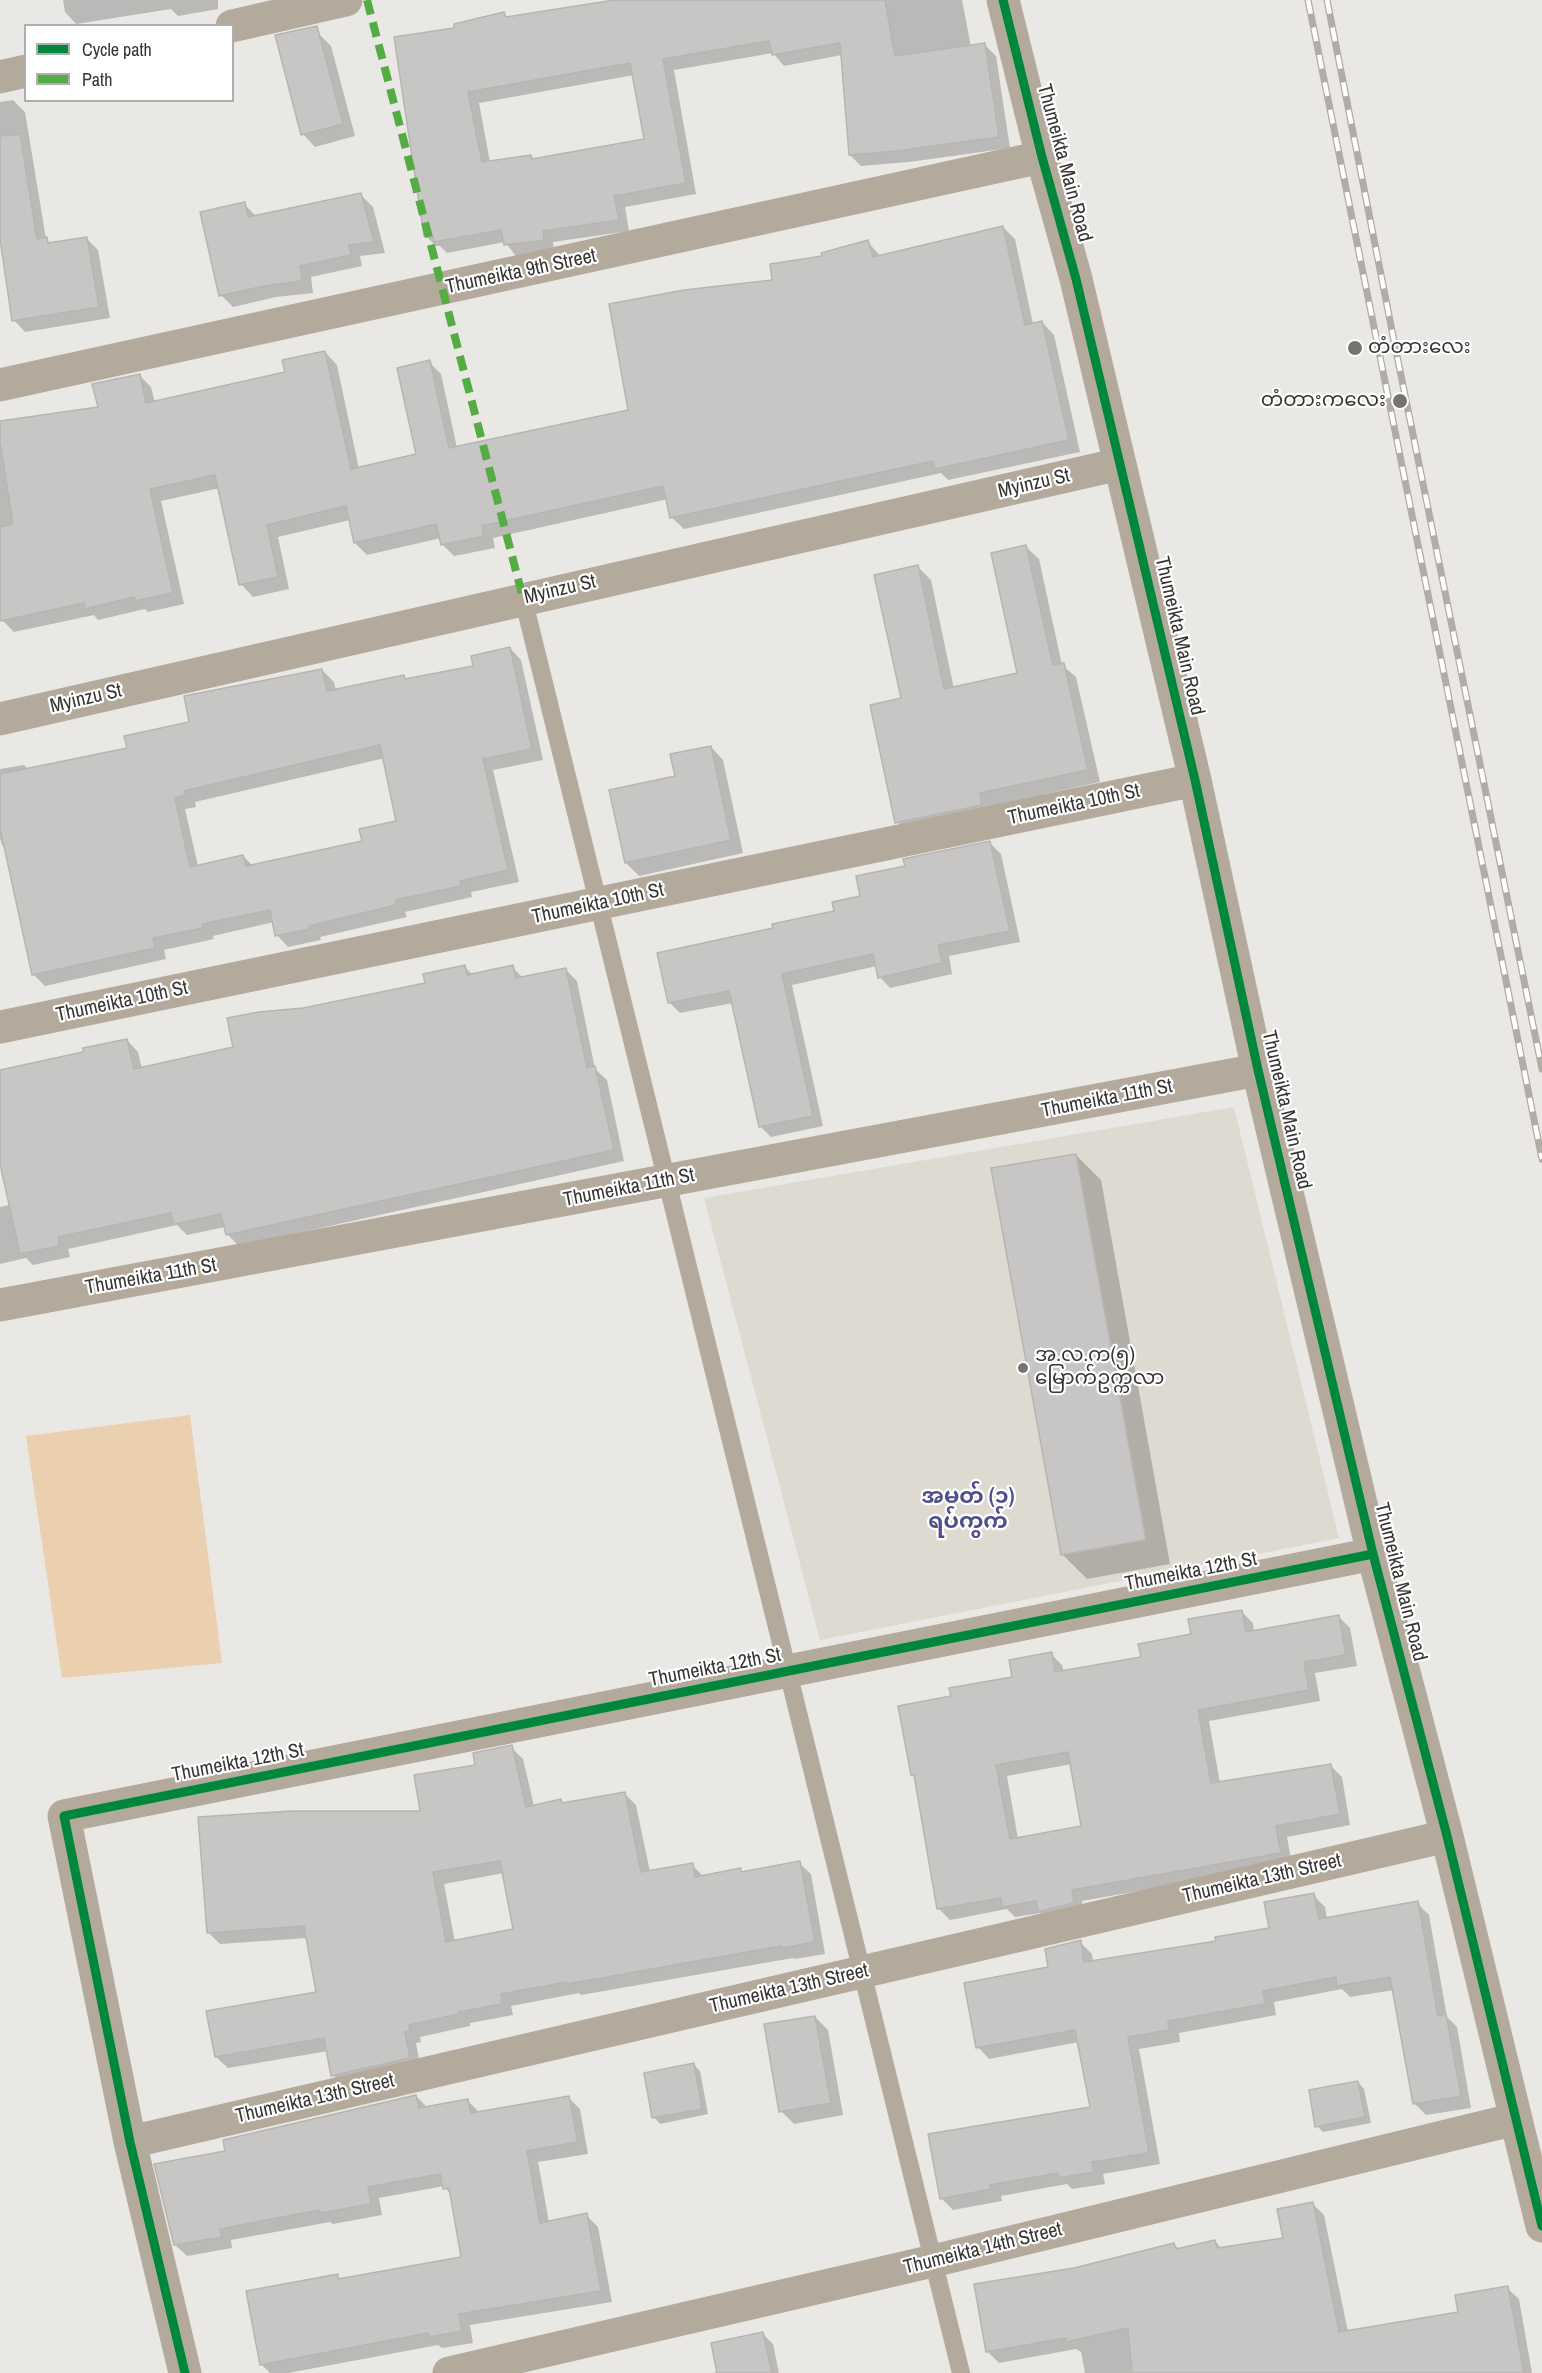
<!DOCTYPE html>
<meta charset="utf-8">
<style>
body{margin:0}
#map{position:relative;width:1542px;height:2373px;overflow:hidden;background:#eae8e5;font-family:"Archivo Narrow",sans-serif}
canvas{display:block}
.legend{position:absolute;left:24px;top:24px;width:210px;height:78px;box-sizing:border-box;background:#fff;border:2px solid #afaeae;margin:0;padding:8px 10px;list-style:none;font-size:18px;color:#373534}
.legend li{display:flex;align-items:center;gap:12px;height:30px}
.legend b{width:30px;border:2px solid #afaeae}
</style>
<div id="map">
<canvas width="1542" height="2373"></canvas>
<ul class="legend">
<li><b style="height:8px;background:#00873e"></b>Cycle path</li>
<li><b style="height:8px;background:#55ac45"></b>Path</li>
</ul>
</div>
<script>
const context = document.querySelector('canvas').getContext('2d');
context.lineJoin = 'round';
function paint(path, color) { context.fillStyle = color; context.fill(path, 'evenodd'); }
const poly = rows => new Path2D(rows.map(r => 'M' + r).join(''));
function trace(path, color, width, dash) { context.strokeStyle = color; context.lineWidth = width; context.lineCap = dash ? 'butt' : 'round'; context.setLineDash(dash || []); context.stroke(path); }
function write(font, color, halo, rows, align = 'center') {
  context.font = font + ' "Archivo Narrow","Noto Sans Myanmar",sans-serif'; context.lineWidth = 4.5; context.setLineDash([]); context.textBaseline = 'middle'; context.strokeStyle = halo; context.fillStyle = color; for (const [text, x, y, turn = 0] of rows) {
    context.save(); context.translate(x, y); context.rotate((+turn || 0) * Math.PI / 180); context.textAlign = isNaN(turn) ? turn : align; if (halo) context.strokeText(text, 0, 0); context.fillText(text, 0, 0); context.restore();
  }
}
const built = poly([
 [1234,1107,1339,1538,820,1640,704,1198]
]);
const green = poly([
 [190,1415,222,1663,62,1678,26,1436]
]);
const shadow = poly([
 [63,0,218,0,218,9,178,16,171,9,76,24,65,12],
 [616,0,962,0,971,47,985,45,996,56,1010,148,909,162,861,166,850,155,842,55,784,66,773,53,674,70,696,194,625,207,629,231,553,242,554,250,516,256,505,242,447,253,440,246,436,246,425,235,456,29,504,14,508,18],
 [634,75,645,140,535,160,531,156,490,162,479,103],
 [318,33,331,46,355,136,315,147,303,134],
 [13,100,25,112,46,239,51,244,86,238,98,250,110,318,25,332,14,320,0,229,0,102],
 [361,195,373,207,385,253,360,256,362,266,311,277,313,293,276,297,233,307,221,295,244,204,256,216],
 [1003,227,1015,239,1033,324,1042,322,1054,335,1080,452,948,480,941,473,684,529,671,517,668,499,493,538,495,548,454,556,442,544,441,538,367,555,355,543,350,520,278,537,289,589,253,597,241,584,220,488,161,501,184,604,148,612,145,609,98,620,94,615,14,632,2,620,0,610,0,422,99,408,139,375,151,387,155,403,287,373,325,352,337,365,359,469,418,456,429,362,441,374,457,448,630,411,774,282,824,258,868,242,881,257],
 [1026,547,1039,559,1062,665,1076,677,1100,782,992,806,909,835,897,822,903,699,918,567,931,580,954,689,1019,674],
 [510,648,521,660,543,760,493,770,519,882,471,892,472,897,405,912,407,917,320,937,321,940,288,947,277,935,274,922,213,936,214,939,164,950,166,959,45,986,33,974,6,850,2,845,0,838,0,769,24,765,29,770,129,749,322,670,334,682,336,691,403,676,407,680,475,667],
 [385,758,398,822,364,842,253,866,243,856,198,866,185,809,196,807,195,802],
 [711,747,723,760,743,853,639,876,626,863,677,777],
 [990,843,1001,854,1020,942,949,956,952,974,890,988,880,977,877,966,792,985,823,1126,771,1137,760,1126,733,1003,680,1013,669,1002,775,929,836,912,862,897,906,867],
 [464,966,473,975,512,967,523,978,565,969,577,981,595,1069,607,1080,624,1161,239,1246,227,1234,225,1227,187,1235,177,1225,68,1249,70,1257,33,1265,26,1258,0,1264,0,1207,9,1205,0,1163,0,1071,85,1053,127,1040,138,1052,142,1069,235,1049,303,1009,427,984],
 [1076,1155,1101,1180,1170,1564,1087,1579,1062,1554],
 [1242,1612,1253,1623,1254,1632,1339,1617,1350,1628,1357,1666,1315,1673,1320,1701,1209,1721,1220,1783,1330,1765,1342,1777,1350,1825,1287,1837,1292,1864,1082,1901,1084,1914,1050,1922,1041,1913,1015,1917,1007,1909,950,1920,939,1909,916,1778,912,1775,953,1698,1014,1678,1051,1654,1062,1665,1064,1672,1142,1658],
 [1072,1764,1083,1827,1018,1839,1007,1776],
 [511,1747,523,1759,534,1806,560,1801,564,1805,624,1793,636,1805,650,1872,692,1865,704,1877,740,1870,743,1873,799,1863,811,1874,825,1954,795,1959,793,1958,581,1995,579,1993,511,2006,513,2015,470,2023,470,2026,420,2037,421,2042,416,2043,421,2069,344,2087,333,2075,328,2051,228,2068,216,2057,317,1993,307,1938,220,1944,208,1932,422,1812,477,1766],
 [504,1873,514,1931,455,1942,444,1884],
 [1313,1895,1325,1907,1327,1919,1417,1903,1429,1915,1447,2017,1457,2027,1471,2108,1426,2115,1415,2104,1394,1990,1350,1997,1342,1989,1274,2002,1276,2015,1179,2033,1180,2042,1139,2049,1160,2164,1103,2174,1105,2184,1072,2189,1067,2184,1001,2196,1002,2201,953,2210,941,2198,1091,2108,1079,2042,989,2059,978,2047,1050,1969,1080,1942,1092,1954,1093,1962,1218,1942,1270,1929],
 [815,2017,828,2030,843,2115,794,2124,781,2111],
 [694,2065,700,2071,708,2114,660,2124,654,2117],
 [1358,2082,1364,2089,1371,2123,1323,2132,1317,2126],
 [416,2096,428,2108,468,2101,480,2113,569,2098,580,2109,588,2154,538,2162,549,2222,586,2215,598,2227,612,2302,470,2325,473,2343,442,2348,438,2345,288,2373,270,2373,261,2364,337,2276,341,2280,463,2259,451,2195,444,2186,379,2198,382,2215,333,2224,330,2222,231,2240,232,2248,187,2256,175,2245,227,2152],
 [1312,2203,1324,2215,1348,2332,1460,2313,1507,2288,1519,2299,1532,2373,1085,2373,1081,2352,1076,2349,999,2363,987,2351,1075,2269,1174,2244,1179,2249,1215,2241,1222,2249,1285,2239],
 [763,2334,773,2344,779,2373,712,2373,719,2372]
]);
const building = poly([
 [614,0,885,0,895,56,985,43,999,137,897,151,849,155,840,43,772,55,769,41,663,59,686,183,614,196,619,220,543,231,544,240,504,245,501,230,434,242,432,235,424,236,394,37,454,28,454,24,504,12,506,17,614,0],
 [630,63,644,139,532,159,531,155,482,162,468,92,630,63],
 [317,26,343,124,301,135,275,35,317,26],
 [20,134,37,239,47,237,48,243,87,237,99,307,12,321,0,239,0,136,20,134],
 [361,193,374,242,349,245,351,255,300,266,302,281,264,286,219,296,200,212,245,202,248,217,361,193],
 [1003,226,1025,325,1042,321,1069,440,935,469,933,461,670,518,663,486,482,526,484,536,441,545,436,524,354,543,346,506,267,525,278,577,239,585,215,475,150,489,173,593,135,601,134,597,85,609,84,603,0,621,0,527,13,524,0,442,0,421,98,407,92,384,140,374,146,403,285,372,282,360,325,351,351,469,416,454,397,368,430,360,449,448,628,410,609,304,684,290,772,280,770,264,822,256,821,253,868,240,873,257,1003,226],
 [1026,545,1053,665,1064,663,1088,770,980,793,982,805,895,823,870,705,901,698,874,575,918,565,944,689,1017,673,991,553,1026,545],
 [510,647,532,749,483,759,508,870,460,881,461,886,395,900,396,905,309,926,310,929,275,936,270,910,202,924,203,928,153,938,155,948,32,975,0,828,0,774,127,748,124,736,189,722,184,696,322,669,327,691,404,675,405,679,473,666,471,656,510,647],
 [380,745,396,821,359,829,362,841,246,866,243,855,190,867,175,798,185,795,184,791,380,745],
 [711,746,731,840,625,863,609,790,675,776,670,754,711,746],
 [990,841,1010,931,938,945,942,963,878,978,873,954,782,974,813,1116,759,1127,729,991,668,1003,657,953,773,928,772,924,834,911,832,902,860,896,856,876,905,866,903,859,990,841],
 [465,965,467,975,513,965,516,978,566,968,587,1068,595,1066,614,1150,226,1235,221,1214,174,1224,171,1213,58,1237,59,1246,20,1254,0,1164,0,1070,83,1052,83,1048,127,1039,134,1069,233,1047,227,1018,259,1012,303,1008,425,983,423,974,465,965],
 [1076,1154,1146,1540,1061,1555,991,1168,1076,1154],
 [1242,1610,1246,1632,1339,1615,1346,1655,1304,1662,1309,1690,1198,1710,1211,1783,1331,1764,1340,1814,1276,1826,1281,1853,1072,1890,1074,1903,1038,1912,1036,1901,1002,1907,1001,1898,937,1909,914,1775,911,1775,898,1706,951,1696,949,1688,1012,1677,1009,1660,1052,1652,1055,1672,1141,1657,1138,1644,1191,1634,1188,1619,1242,1610],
 [1068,1752,1081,1826,1010,1839,996,1765,1068,1752],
 [512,1745,526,1807,561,1799,562,1803,625,1792,641,1872,693,1863,695,1877,741,1868,741,1872,800,1861,815,1942,782,1948,781,1946,568,1984,567,1982,501,1994,502,2004,459,2012,459,2014,409,2025,410,2031,405,2032,410,2058,331,2076,324,2038,215,2057,206,2011,316,1992,304,1926,207,1933,198,1817,291,1811,420,1811,414,1775,475,1765,473,1753,512,1745],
 [500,1861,513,1929,446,1942,433,1872,500,1861],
 [1314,1893,1319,1919,1418,1901,1438,2016,1446,2014,1461,2096,1413,2104,1390,1977,1337,1986,1336,1977,1263,1991,1265,2004,1168,2021,1169,2030,1128,2037,1149,2153,1092,2162,1094,2172,1059,2178,1058,2173,990,2185,991,2189,940,2199,928,2134,1090,2107,1075,2030,976,2048,964,1983,1048,1967,1045,1949,1081,1940,1084,1962,1216,1941,1215,1937,1269,1928,1264,1902,1314,1893],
 [815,2016,831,2103,779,2112,764,2024,815,2016],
 [694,2063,702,2109,652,2118,644,2073,694,2063],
 [1358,2081,1365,2117,1315,2127,1309,2090,1358,2081],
 [416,2095,419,2108,468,2099,471,2113,569,2096,578,2142,527,2151,540,2223,587,2213,601,2291,459,2314,462,2331,429,2337,428,2333,260,2365,246,2291,338,2274,338,2279,461,2257,449,2188,443,2189,440,2174,368,2187,371,2204,320,2213,319,2210,220,2229,222,2237,174,2245,154,2164,225,2151,223,2140,416,2095],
 [1313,2202,1339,2332,1458,2312,1455,2295,1508,2286,1524,2373,1132,2373,1128,2328,1066,2342,1066,2338,986,2352,974,2284,1074,2268,1174,2243,1176,2249,1215,2240,1217,2248,1283,2238,1277,2209,1313,2202],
 [763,2332,772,2373,717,2373,711,2343,763,2332]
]);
const lane = poly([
 [523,598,961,2373]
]);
const street = poly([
 [1003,0,1042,157,1076,279,1195,780,1258,1070,1373,1554,1447,1836,1542,2226],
 [232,26,346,0],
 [0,77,26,71],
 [0,385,1042,157],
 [0,719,1120,464],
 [0,1027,1195,780],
 [0,1305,1258,1070],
 [130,2142,1447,1836],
 [185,2373,130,2142,64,1816,1373,1554],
 [449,2373,933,2261,1516,2119]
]);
const rail = poly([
 [1308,0,1542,1159],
 [1327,0,1394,341,1542,1069]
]);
const quiet = poly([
 [367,0,523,598]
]);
const cycleway = poly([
 [1003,0,1042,157,1076,279,1195,780,1258,1070,1373,1554,1447,1836,1542,2226],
 [185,2373,130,2142,64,1816,1373,1554]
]);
const markers = [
 [1355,348,8,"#767472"],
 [1400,401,8,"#767472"],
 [1023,1368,6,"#767472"]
];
const streetNames = [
 ["Thumeikta Main Road",1064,163,75],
 ["Thumeikta 9th Street",521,272,-12],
 ["Myinzu St",1034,484,-13],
 ["Myinzu St",560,590,-13],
 ["Thumeikta Main Road",1179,636,77],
 ["Myinzu St",86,699,-13],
 ["Thumeikta 10th St",1074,805,-12],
 ["Thumeikta 10th St",598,904,-12],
 ["Thumeikta 10th St",122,1002,-12],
 ["Thumeikta 11th St",1107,1099,-11],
 ["Thumeikta Main Road",1286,1110,77],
 ["Thumeikta 11th St",629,1188,-11],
 ["Thumeikta 11th St",151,1277,-10],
 ["Thumeikta 12th St",1191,1572,-11],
 ["Thumeikta Main Road",1400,1582,76],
 ["Thumeikta 12th St",715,1668,-11],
 ["Thumeikta 12th St",238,1763,-11],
 ["Thumeikta 13th Street",1262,1879,-13],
 ["Thumeikta 13th Street",789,1989,-13],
 ["Thumeikta 13th Street",315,2099,-13],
 ["Thumeikta 14th Street",983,2249,-14]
];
const poiNames = [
 ["တံတားလေး",1368,348],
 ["တံတားကလေး",1386,401,"right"],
 ["အ.လ.က(၅)",1035,1356],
 ["မြောက်ဥက္ကလာ",1035,1379]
];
const quarterNames = [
 ["အမှတ် (၁)",968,1497],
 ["ရပ်ကွက်",968,1522]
];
paint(built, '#dedad2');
paint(green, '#ead0af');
paint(shadow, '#0003');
paint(building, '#c7c6c4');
trace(building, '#b7b5b3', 1.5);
trace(lane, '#b4aa9c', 18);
trace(street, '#b4aa9c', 33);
trace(rail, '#b1aca4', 7);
trace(rail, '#fff', 4.5, [14]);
trace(quiet, '#55ac45', 8, [15, 8]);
trace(cycleway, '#00873e', 9);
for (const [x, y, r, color] of markers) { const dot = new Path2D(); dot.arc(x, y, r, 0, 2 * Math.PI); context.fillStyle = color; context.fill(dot); trace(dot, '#fff', 2); }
write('20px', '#373534', '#fff', streetNames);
write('20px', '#373534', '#fff', poiNames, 'left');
write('bold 22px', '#504f8d', '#fff', quarterNames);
</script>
